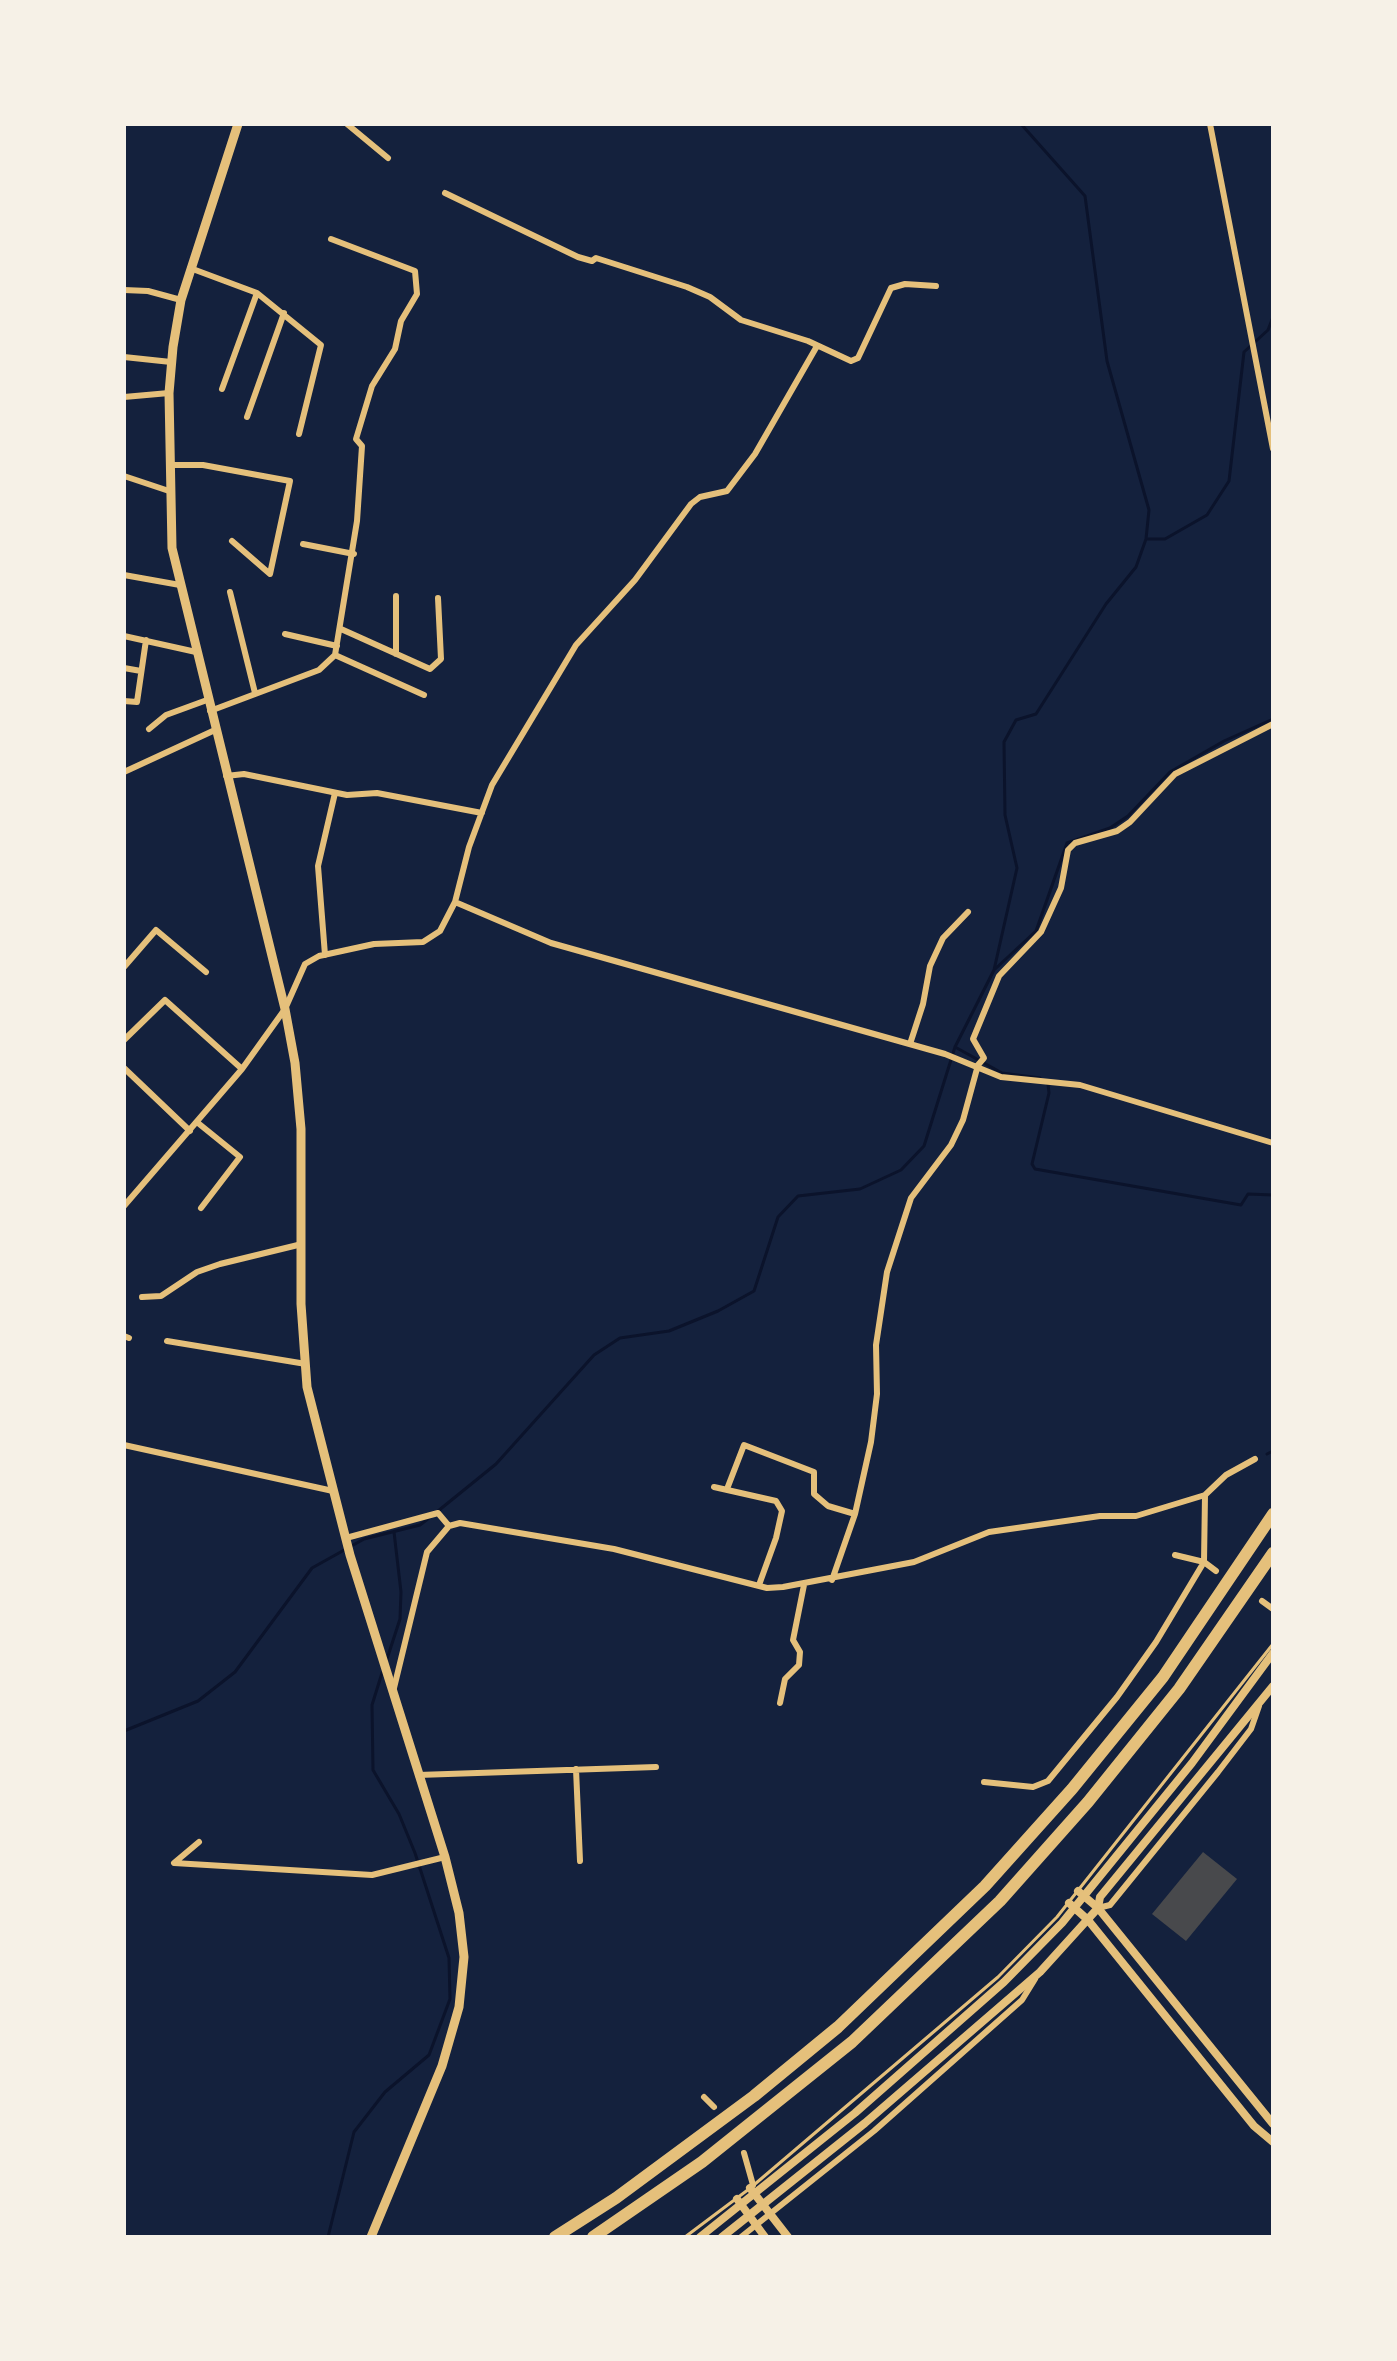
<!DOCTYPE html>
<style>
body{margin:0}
#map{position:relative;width:1397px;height:2361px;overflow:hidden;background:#14213d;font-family:Quicksand,sans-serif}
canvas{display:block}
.frame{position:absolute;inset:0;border:126px solid #f6f1e7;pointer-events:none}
</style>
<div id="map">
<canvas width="1397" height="2361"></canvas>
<div class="frame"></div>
</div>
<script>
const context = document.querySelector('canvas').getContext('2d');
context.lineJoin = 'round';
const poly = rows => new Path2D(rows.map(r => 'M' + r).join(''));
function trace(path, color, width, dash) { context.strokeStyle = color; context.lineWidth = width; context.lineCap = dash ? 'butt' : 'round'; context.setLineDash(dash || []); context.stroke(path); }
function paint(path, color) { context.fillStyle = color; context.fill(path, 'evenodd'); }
const stream = poly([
 [1146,539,1165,539,1207,515,1229,481,1244,352,1268,330,1273,317],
 [994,970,1036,931,1067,843,1110,828,1128,816,1170,772,1224,741,1273,719],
 [955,1047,1002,1073,1040,1078],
 [1048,1084,1049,1093,1032,1164,1035,1169,1241,1205,1248,1194,1273,1195],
 [1267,1454,1273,1451],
 [438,1511,496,1464,594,1355,620,1338,669,1331,718,1311,754,1291,778,1217,798,1196,860,1189,901,1170,924,1146,955,1047,994,970,1017,868,1005,815,1004,742,1016,720,1036,714,1106,604,1136,567,1146,539,1149,510,1107,361,1085,196,1021,124],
 [386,1662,400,1619,401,1592,394,1532],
 [124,1731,198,1701,235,1672,312,1568,364,1539,420,1525,429,1518],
 [328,2237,354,2132,385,2092,429,2055,450,1999,449,1958,415,1853,399,1814,373,1770,372,1705,382,1673]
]);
const building = poly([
 [1203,1852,1237,1879,1186,1941,1152,1914]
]);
const service = poly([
 [755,2184,998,1977,1057,1917,1273,1644],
 [685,2237,749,2189]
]);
const minor = poly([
 [347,124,388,158],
 [1210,124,1273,449],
 [445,193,578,257,592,261,596,258,687,287,710,297,741,320,808,341,851,361,858,358,891,288,905,284,936,286],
 [190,268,257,293,321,345,299,434],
 [124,290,148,291,181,300],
 [124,357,171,362],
 [222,389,257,293],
 [124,397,169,393],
 [247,417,284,313],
 [170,465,203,465,290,481,270,574,232,541],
 [124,476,169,491],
 [303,544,354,554],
 [124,575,180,585],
 [230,592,255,693],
 [396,596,396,654],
 [341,629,430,669,441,659,438,598],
 [285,634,337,646],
 [124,636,196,652],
 [335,655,424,695],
 [124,668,141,671],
 [124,701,137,702,146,640],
 [210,711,319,670,335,655,357,521,362,446,356,439,372,386,395,349,401,321,417,294,415,271,331,239],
 [149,729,166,715,207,700],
 [124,772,215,730],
 [226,776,244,774,347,795,377,793,482,813],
 [455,902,551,943,945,1054,1001,1077,1080,1085,1273,1143],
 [325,955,318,866,335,793],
 [124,967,156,930,206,972],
 [124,1040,165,1000,242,1069],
 [910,1044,923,1004,930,966,943,938,968,912],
 [124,1068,190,1131],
 [198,1123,240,1157,201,1208],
 [124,1206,242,1069,285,1009,305,964,319,956,374,944,423,942,440,931,455,902,469,847,492,785,576,645,635,580,691,504,700,497,727,491,755,454,817,346],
 [142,1297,161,1296,197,1272,220,1264,302,1244],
 [124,1336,129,1338],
 [167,1341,306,1364],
 [124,1445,333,1491],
 [714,1487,776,1501,782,1511,776,1538,759,1585],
 [727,1489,744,1445,814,1472,814,1494,828,1506,855,1514,832,1580],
 [1205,1495,1226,1475,1255,1459],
 [855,1514,871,1442,877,1394,876,1345,887,1272,911,1198,951,1145,963,1120,978,1065,984,1058,973,1039,999,976,1041,932,1061,888,1068,850,1075,843,1117,831,1130,822,1175,774,1273,724],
 [346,1538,438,1513,449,1526],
 [1262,1601,1273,1609],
 [393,1692,427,1552,449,1526,460,1523,614,1549,767,1588,783,1587,914,1562,989,1532,1100,1516,1136,1516,1205,1495,1204,1562,1216,1571],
 [780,1703,785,1679,799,1665,800,1652,793,1640,804,1585],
 [576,1769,580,1861],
 [418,1775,656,1767],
 [984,1782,1033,1787,1048,1781,1117,1697,1156,1642,1204,1562,1175,1555],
 [199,1842,174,1863,372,1875,445,1857],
 [1098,1908,1110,1905,1218,1772,1251,1729,1259,1706],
 [704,2097,714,2107],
 [744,2153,753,2185],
 [741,2237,874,2131,1022,2000,1035,1979]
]);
const tertiary = poly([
 [1078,1891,1098,1908,1273,2124],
 [1069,1903,1088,1920,1254,2126,1273,2142],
 [750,2188,788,2237],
 [737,2199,765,2237],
 [700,2237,855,2113,1004,1982,1062,1923,1192,1763,1273,1653],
 [722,2237,865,2123,1040,1972,1098,1908,1100,1897,1273,1686]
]);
const secondary = poly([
 [238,124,181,300,173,347,169,393,172,548,285,1009,295,1063,301,1129,301,1304,307,1387,350,1555,445,1857,459,1913,464,1957,459,2007,442,2066,371,2237]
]);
const motorway = poly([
 [555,2237,616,2198,754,2096,838,2027,985,1886,1072,1789,1163,1677,1273,1514],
 [593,2237,702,2162,852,2042,1000,1901,1088,1802,1179,1689,1273,1553]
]);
trace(stream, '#0b132b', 3);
paint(building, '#48494c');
trace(service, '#e5c07b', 3);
trace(minor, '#e5c07b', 6);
trace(tertiary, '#e5c07b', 8);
trace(secondary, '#e5c07b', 9);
trace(motorway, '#e5c07b', 12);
</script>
